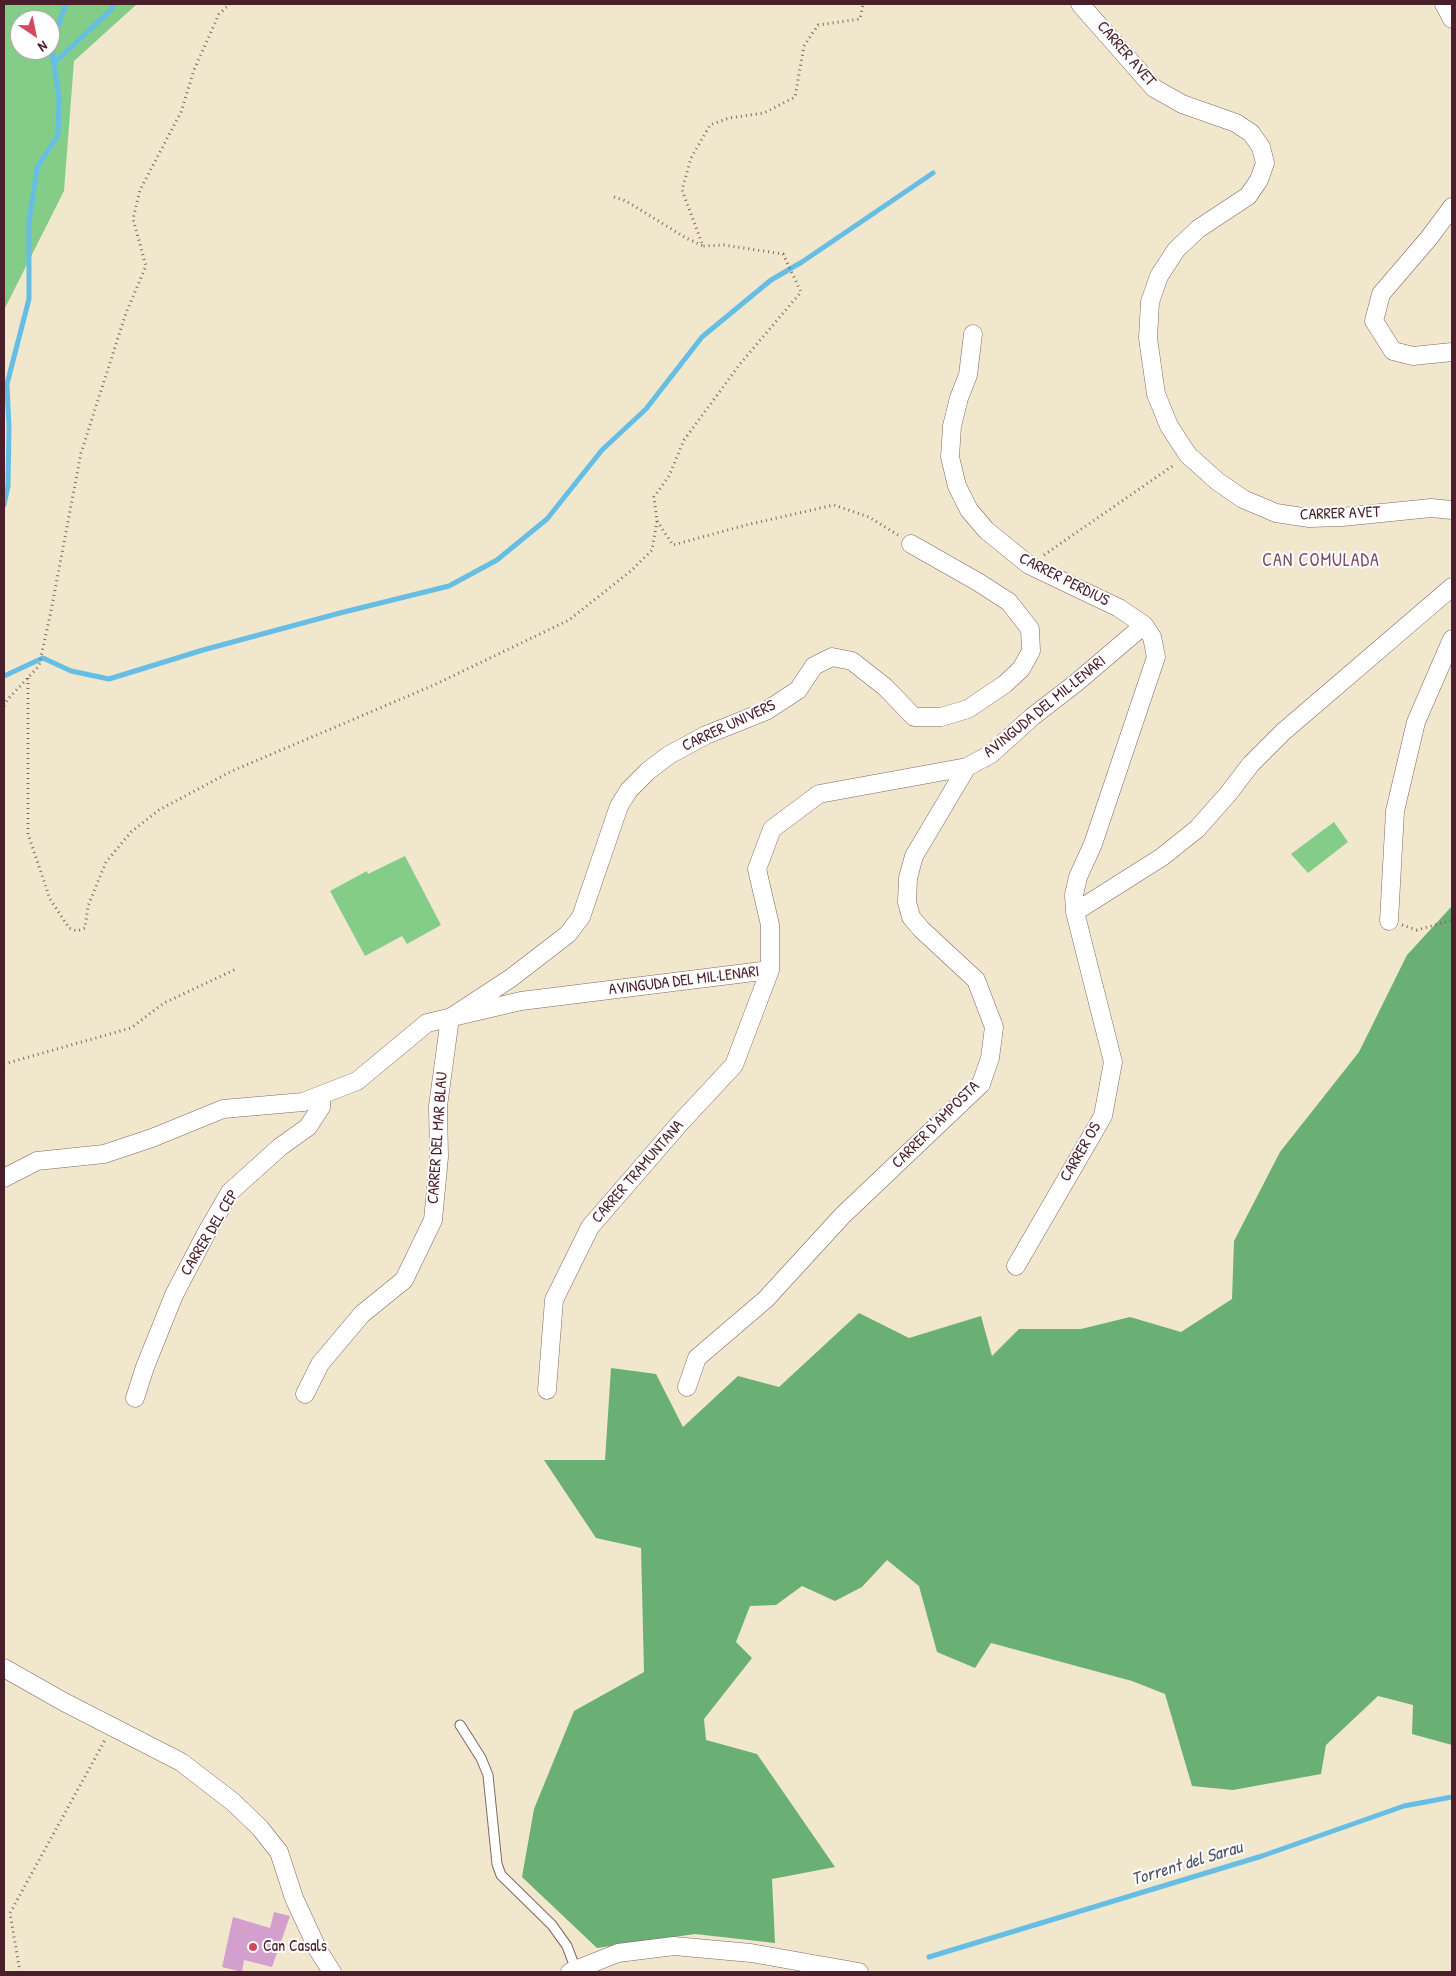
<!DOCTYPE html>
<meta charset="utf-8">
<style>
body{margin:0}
#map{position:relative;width:1456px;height:1976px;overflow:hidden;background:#f1e7cd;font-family:"Patrick Hand",sans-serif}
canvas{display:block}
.frame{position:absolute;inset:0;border:5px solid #4a1f2b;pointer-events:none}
.north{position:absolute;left:10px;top:10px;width:50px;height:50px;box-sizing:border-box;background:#fff;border:1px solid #b7a5aa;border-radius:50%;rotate:146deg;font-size:14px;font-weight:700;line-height:20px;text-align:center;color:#4a1f2b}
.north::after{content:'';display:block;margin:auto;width:18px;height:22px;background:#d1495b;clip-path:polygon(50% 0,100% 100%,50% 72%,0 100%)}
</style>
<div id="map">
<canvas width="1456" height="1976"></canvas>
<div class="frame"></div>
<div class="north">N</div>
</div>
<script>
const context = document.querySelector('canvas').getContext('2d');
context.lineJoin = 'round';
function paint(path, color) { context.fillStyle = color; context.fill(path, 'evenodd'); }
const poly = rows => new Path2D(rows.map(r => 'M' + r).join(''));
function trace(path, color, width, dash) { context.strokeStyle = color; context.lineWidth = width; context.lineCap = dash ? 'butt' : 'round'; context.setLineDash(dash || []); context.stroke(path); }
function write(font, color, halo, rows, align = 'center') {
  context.font = font + ' "Patrick Hand",sans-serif'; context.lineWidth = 4; context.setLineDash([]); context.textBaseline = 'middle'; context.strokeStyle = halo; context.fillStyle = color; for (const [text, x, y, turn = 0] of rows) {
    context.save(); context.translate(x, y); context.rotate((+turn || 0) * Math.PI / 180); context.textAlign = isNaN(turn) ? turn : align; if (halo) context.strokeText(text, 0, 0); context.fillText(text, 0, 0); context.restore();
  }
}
const green = poly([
 [4,4,137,4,74,61,64,191,4,310],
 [20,20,50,20,50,50,20,50],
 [1334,822,1348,842,1308,873,1291,854],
 [405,856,441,925,407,944,402,936,365,956,330,891,367,871,368,874]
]);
const forest = poly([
 [1452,906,1452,1745,1412,1734,1413,1705,1378,1696,1326,1745,1321,1774,1233,1790,1192,1786,1165,1694,1132,1681,991,1643,975,1668,937,1652,919,1586,887,1560,862,1587,835,1601,802,1586,776,1605,750,1606,736,1642,752,1658,704,1719,706,1740,757,1754,835,1867,772,1879,775,1943,695,1934,597,1948,522,1877,534,1809,574,1711,644,1672,641,1548,596,1538,544,1460,605,1460,611,1368,656,1374,683,1427,738,1376,779,1387,859,1313,909,1338,981,1316,992,1356,1019,1329,1081,1329,1130,1317,1181,1332,1232,1299,1234,1241,1280,1152,1359,1052,1407,955]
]);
const stream = poly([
 [54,63,112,9,113,4],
 [4,505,8,486,9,427,7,384,29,299,29,223,37,168,58,135,59,97,51,46,66,4],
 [4,676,43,658,71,671,109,679,203,650,340,613,449,586,497,560,547,519,602,450,646,409,702,337,771,280,802,262,933,173],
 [929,1957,1262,1856,1404,1806,1452,1797]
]);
const building = poly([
 [274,1912,290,1916,272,1967,244,1960,242,1972,222,1967,233,1917,270,1928]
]);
const path = poly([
 [614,197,626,201,686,238,703,246],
 [657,521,673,545,746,525,834,505,869,517,898,535],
 [1044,555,1174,465],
 [28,678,28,834,50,899,69,928,77,931,85,928,88,906,106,862,131,832,159,810,232,771,434,685,569,620,632,570,652,550,657,521,654,497,669,476,684,440,740,364,801,292,783,254,724,245,703,246,682,190,691,158,710,125,729,118,764,113,795,97,804,46,818,25,860,19,863,4],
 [4,706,7,700,39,666,51,611,81,453,126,313,146,266,133,219,140,190,181,112,194,70,219,14,230,4],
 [1402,925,1417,930,1452,920],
 [4,1064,131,1028,164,1003,236,969],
 [20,1972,10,1913,105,1740]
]);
const service = poly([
 [460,1725,481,1758,488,1775,497,1864,501,1875,552,1925,567,1946,576,1970]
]);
const minor = poly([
 [1080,4,1154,88,1182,104,1236,123,1251,133,1261,147,1265,163,1259,180,1248,196,1198,229,1176,250,1159,276,1150,302,1148,338,1156,394,1169,426,1188,455,1217,481,1243,499,1276,513,1309,518,1342,517,1431,508,1452,510],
 [1444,4,1452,19],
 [1452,207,1429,238,1381,294,1374,321,1393,351,1413,356,1452,352],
 [973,334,968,375,959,398,952,426,950,457,957,486,969,510,986,530,1029,565,1119,608,1144,625],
 [1389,921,1395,811,1416,722,1452,639],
 [4,1178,37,1161,104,1154,152,1138,223,1109,303,1102,357,1081,427,1023,521,1001,770,970,770,925,757,869,772,829,819,794,967,767,991,754,1032,717,1076,683,1144,625,1152,637,1156,657,1093,844,1078,877,1074,895,1075,912,1162,857,1197,829,1228,794,1251,764,1283,732,1452,587],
 [1016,1266,1103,1116,1113,1062,1075,912],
 [687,1387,697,1358,766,1299,843,1215,981,1084,990,1058,994,1027,976,980,921,929,911,917,907,902,908,878,914,856,967,767],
 [547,1390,554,1300,590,1227,680,1123,734,1065,770,970],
 [305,1394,320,1364,362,1314,404,1280,433,1220,439,1157,438,1106,450,1018,511,978,568,934,581,917,619,806,629,790,648,771,669,755,706,735,766,711,798,690,814,666,832,657,852,661,885,687,914,717,941,717,968,709,1005,684,1021,669,1031,651,1030,629,1009,602,978,582,911,544],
 [135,1398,145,1367,174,1295,208,1230,230,1192,280,1147,308,1127,321,1107,321,1095],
 [4,1668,64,1702,181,1762,233,1802,260,1828,279,1852,294,1898,318,1950,332,1972],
 [570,1972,618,1953,674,1946,751,1953,859,1972]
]);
const markers = [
 [253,1947,5,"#d1495b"]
];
const streetNames = [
 ["CARRER AVET",1126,54,49],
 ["CARRER AVET",1340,514,-2],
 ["CARRER PERDIUS",1064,580,27],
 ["AVINGUDA DEL MIL·LENARI",1045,707,-39],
 ["CARRER UNIVERS",729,726,-25],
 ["AVINGUDA DEL MIL·LENARI",684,981,-7],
 ["CARRER D'AMPOSTA",936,1125,-45],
 ["CARRER DEL MAR BLAU",438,1138,-86],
 ["CARRER OS",1081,1152,-60],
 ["CARRER TRAMUNTANA",638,1172,-49],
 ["CARRER DEL CEP",210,1233,-59]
];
const poiNames = [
 ["Can Casals",263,1947]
];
const neighbourhoodNames = [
 ["CAN COMULADA",1321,561]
];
const waterNames = [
 ["Torrent del Sarau",1187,1864,-17]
];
paint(green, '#83cd89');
paint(forest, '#6ab075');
trace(stream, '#67bee4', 5);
paint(building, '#d3a0ce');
trace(service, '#846564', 11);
trace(minor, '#846564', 19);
trace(path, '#846564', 3, [1, 4]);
trace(service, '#fff', 9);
trace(minor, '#fff', 18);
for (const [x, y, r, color] of markers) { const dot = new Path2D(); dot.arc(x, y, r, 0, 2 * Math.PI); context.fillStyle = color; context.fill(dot); trace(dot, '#fff', 2); }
write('16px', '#4a1f2b', '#fff', streetNames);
write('16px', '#4a1f2b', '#fff', poiNames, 'left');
context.letterSpacing = '1px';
write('18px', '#7a4c64', '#fff', neighbourhoodNames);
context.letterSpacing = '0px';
write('italic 18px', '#54576c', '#fff', waterNames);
</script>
